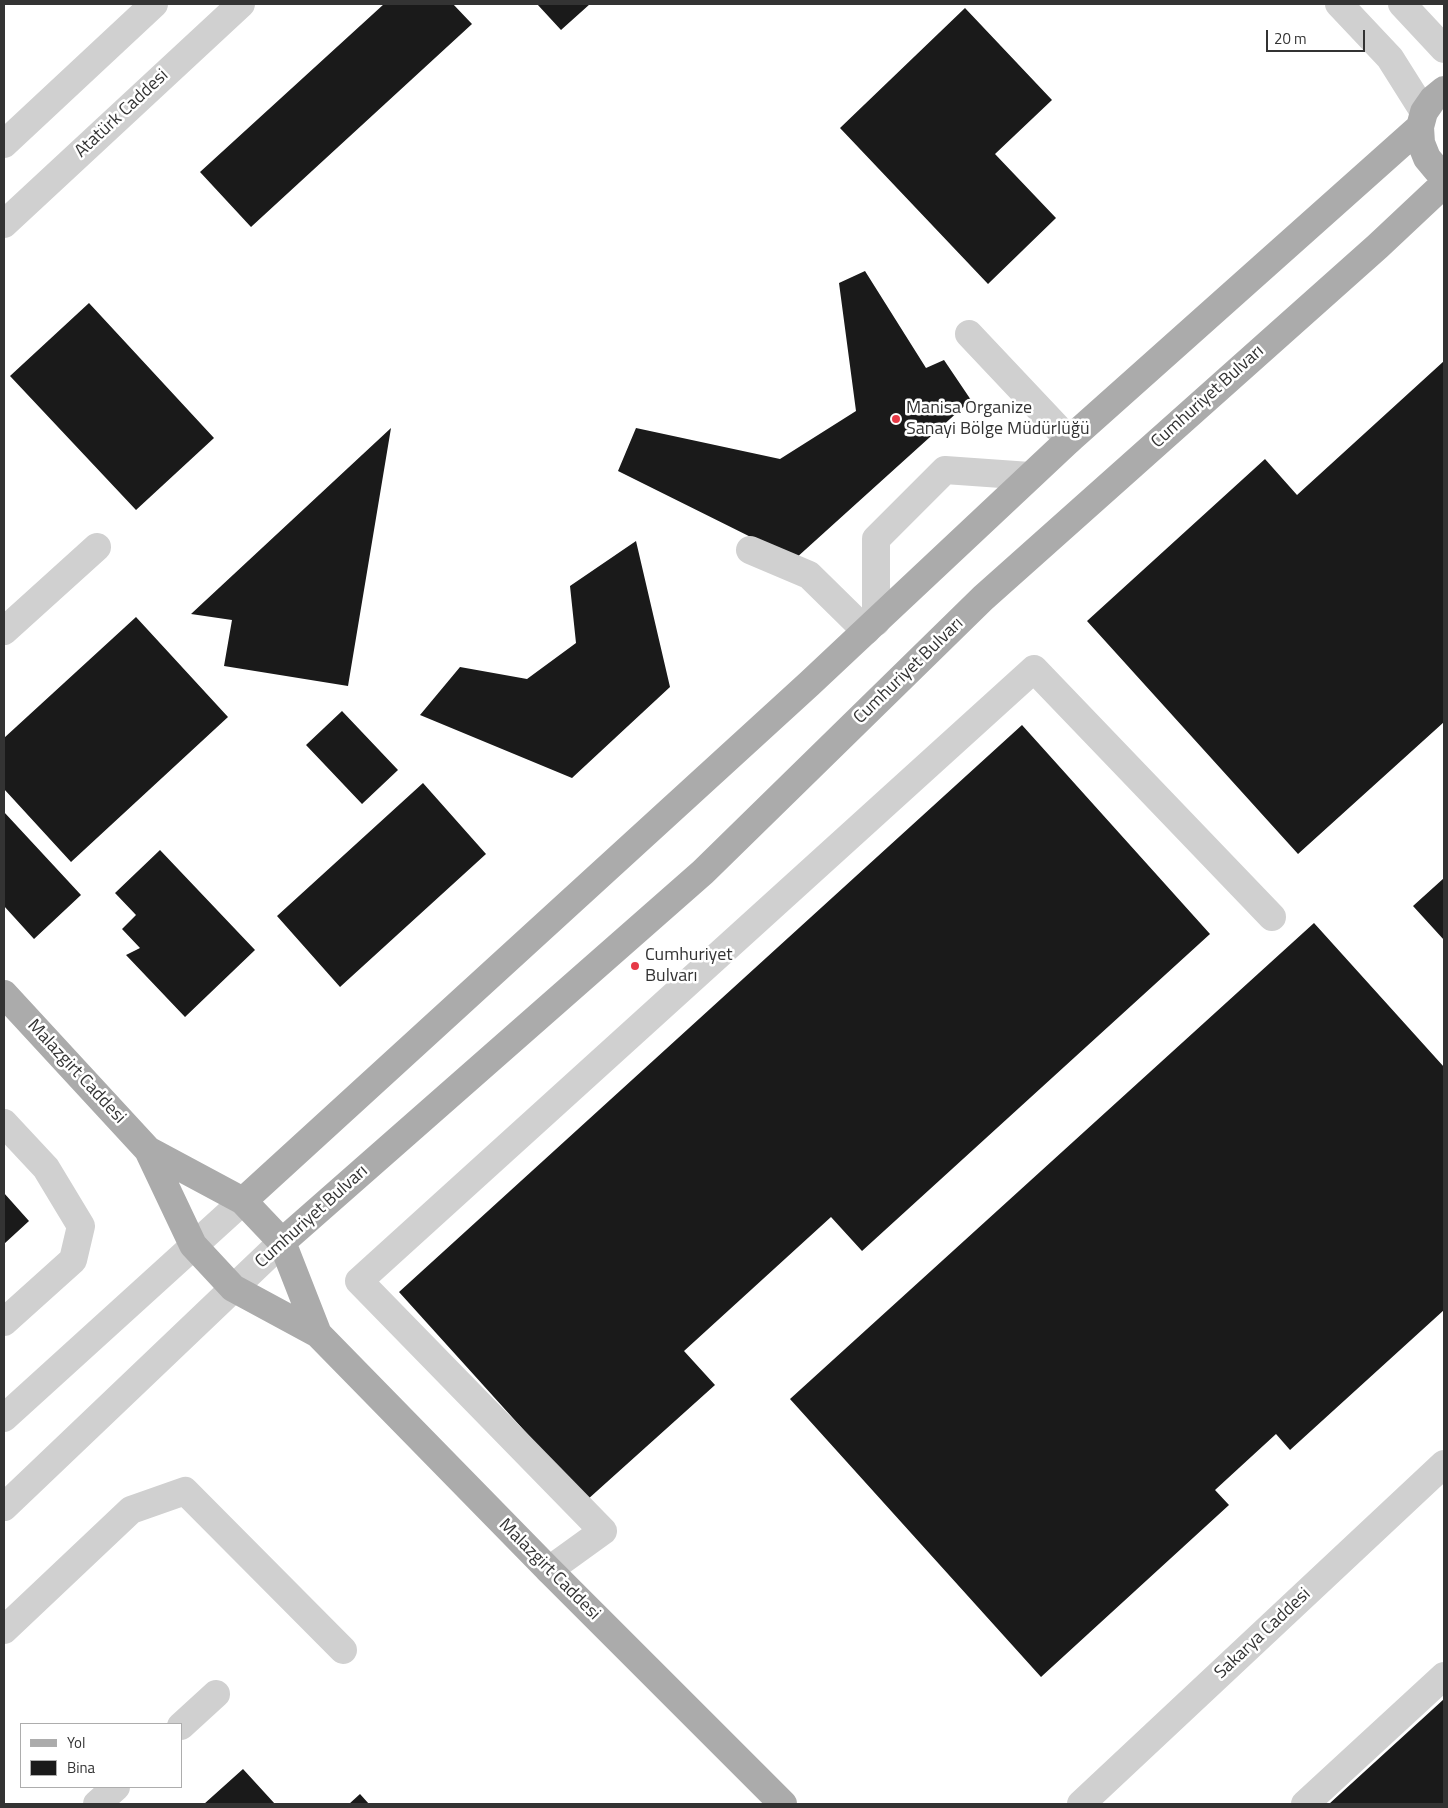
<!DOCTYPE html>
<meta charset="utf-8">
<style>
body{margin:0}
#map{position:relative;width:1448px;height:1808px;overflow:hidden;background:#fff;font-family:"Titillium Web",sans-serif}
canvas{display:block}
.frame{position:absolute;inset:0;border:5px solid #333;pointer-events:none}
.legend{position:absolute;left:20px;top:1723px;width:162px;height:65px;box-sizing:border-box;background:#fff;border:1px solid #adadad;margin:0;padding:6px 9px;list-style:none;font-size:15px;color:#333}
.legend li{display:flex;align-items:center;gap:10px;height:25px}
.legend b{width:25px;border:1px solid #adadad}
.scale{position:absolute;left:1266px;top:30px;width:99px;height:22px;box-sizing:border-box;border:2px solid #333;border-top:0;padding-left:6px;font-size:15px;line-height:18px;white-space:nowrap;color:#333;-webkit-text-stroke:4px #fff;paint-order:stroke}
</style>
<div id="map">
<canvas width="1448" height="1808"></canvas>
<div class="frame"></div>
<ul class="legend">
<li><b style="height:6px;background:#ababab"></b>Yol</li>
<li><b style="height:14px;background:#1a1a1a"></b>Bina</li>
</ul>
<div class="scale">20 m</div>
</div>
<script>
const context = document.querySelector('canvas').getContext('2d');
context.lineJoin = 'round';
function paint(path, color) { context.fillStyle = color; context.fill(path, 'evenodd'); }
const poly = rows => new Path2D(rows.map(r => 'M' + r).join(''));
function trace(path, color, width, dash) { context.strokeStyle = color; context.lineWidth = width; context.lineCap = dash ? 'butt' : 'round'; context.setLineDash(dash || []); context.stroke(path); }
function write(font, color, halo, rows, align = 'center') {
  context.font = font + ' "Titillium Web",sans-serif'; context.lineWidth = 5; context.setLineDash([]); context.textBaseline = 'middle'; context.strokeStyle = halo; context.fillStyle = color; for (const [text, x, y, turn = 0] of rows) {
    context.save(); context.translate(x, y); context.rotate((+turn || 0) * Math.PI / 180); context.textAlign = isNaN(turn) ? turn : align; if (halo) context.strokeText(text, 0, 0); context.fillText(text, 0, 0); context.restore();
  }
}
const building = poly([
 [384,4,453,4,472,24,251,227,200,172],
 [537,4,590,4,561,30],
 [965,8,1052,100,995,154,1056,218,988,284,840,128],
 [865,271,926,368,944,360,971,400,795,559,618,471,636,428,780,459,856,411,839,283],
 [89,303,214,438,136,510,10,376],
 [1444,361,1444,722,1298,854,1087,621,1265,459,1297,495],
 [391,428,348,686,224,666,232,620,191,614],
 [636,541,670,687,572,778,420,715,460,667,527,679,576,643,570,586],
 [136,617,228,717,71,862,4,789,4,738],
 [342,711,398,770,362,804,306,745],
 [1022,725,1210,934,862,1251,831,1217,684,1351,715,1385,587,1500,399,1292],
 [423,783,486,854,340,987,277,916],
 [4,812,81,895,34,939,4,906],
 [160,850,255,950,185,1017,126,955,140,948,122,929,136,915,115,893],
 [1444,878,1444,940,1413,906],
 [1314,923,1444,1067,1444,1310,1290,1450,1276,1434,1215,1490,1229,1505,1041,1677,790,1399],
 [4,1193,29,1221,4,1244],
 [1444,1699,1444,1804,1329,1804],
 [243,1769,275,1804,204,1804],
 [360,1794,369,1804,349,1804]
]);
const minor = poly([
 [1339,4,1390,58,1424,112],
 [1402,4,1444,49],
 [4,144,154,4],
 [4,224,241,4],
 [969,334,1069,440],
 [750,550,809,575,866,631],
 [876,622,876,539,945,470,1030,476],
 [4,631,97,547],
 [4,1123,46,1168,81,1226,73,1260,4,1322],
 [4,1418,243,1201],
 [4,1507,282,1242],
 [549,1570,603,1531,359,1281,1034,669,1272,917],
 [4,1630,131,1510,185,1491,343,1650],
 [181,1726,216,1694],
 [97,1804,116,1787],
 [1081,1804,1444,1464],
 [1305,1804,1444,1676]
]);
const major = poly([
 [1444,90,1433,99,1424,112,1420,127,1421,143,1427,158,1437,170,1444,174],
 [4,994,148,1150,193,1245,233,1288,318,1334,549,1570,783,1804],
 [148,1150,243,1201,282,1242,318,1334],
 [243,1201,809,684,1069,440,1420,127],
 [282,1242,703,872,983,598,1378,246,1444,184]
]);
const markers = [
 [896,419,5,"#e63946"],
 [635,966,5,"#e63946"]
];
const streetNames = [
 ["Atatürk Caddesi",122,114,-43],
 ["Cumhuriyet Bulvarı",1208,397,-42],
 ["Cumhuriyet Bulvarı",909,671,-44],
 ["Malazgirt Caddesi",76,1072,47],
 ["Cumhuriyet Bulvarı",312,1217,-42],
 ["Malazgirt Caddesi",549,1570,45],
 ["Sakarya Caddesi",1263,1634,-43]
];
const poiNames = [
 ["Manisa Organize",906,409],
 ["Sanayi Bölge Müdürlüğü",906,430],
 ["Cumhuriyet",645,956],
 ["Bulvarı",645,977]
];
paint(building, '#1a1a1a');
trace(minor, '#d0d0d0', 28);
trace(major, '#ababab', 28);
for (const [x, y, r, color] of markers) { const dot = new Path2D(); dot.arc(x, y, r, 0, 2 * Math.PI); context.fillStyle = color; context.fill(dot); trace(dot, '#fff', 2); }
write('18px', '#333', '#fff', streetNames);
write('18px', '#333', '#fff', poiNames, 'left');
</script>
